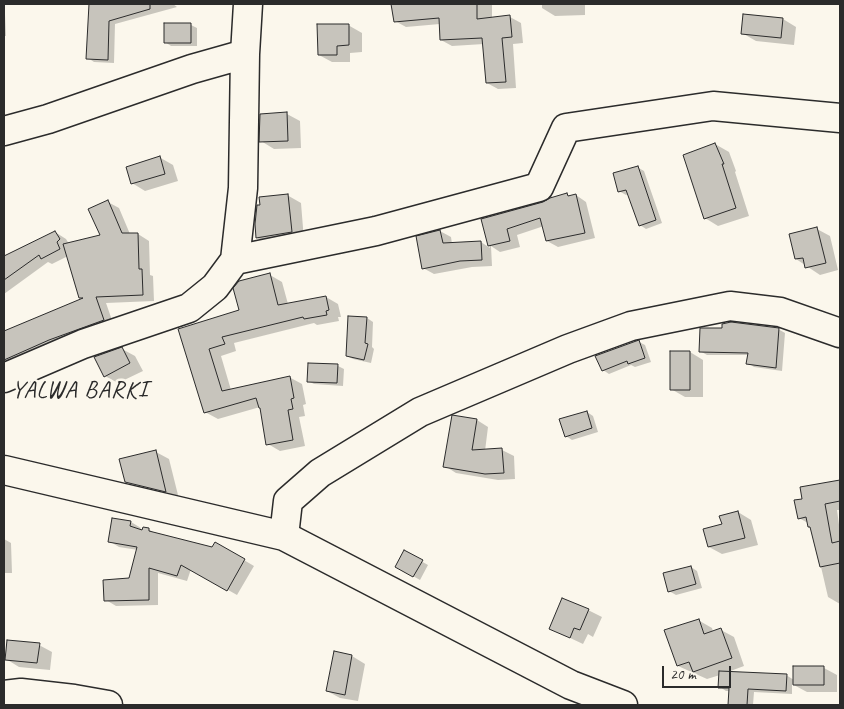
<!DOCTYPE html>
<style>
body{margin:0}
#map{position:relative;width:844px;height:709px;overflow:hidden;background:#fbf7ec;font-family:Caveat,sans-serif}
canvas{display:block}
.frame{position:absolute;inset:0;border:5px solid #2b2b2b;pointer-events:none}
.scale{position:absolute;left:662px;top:666px;width:69px;height:22px;box-sizing:border-box;border:2px solid #2b2b2b;border-top:0;padding-left:6px;font-size:15px;line-height:18px;white-space:nowrap;color:#2b2b2b;-webkit-text-stroke:4px #fbf7ec;paint-order:stroke}
</style>
<div id="map">
<canvas width="844" height="709"></canvas>
<div class="frame"></div>
<div class="scale">20 m</div>
</div>
<script>
const context = document.querySelector('canvas').getContext('2d');
context.lineJoin = 'round';
function paint(path, color) { context.fillStyle = color; context.fill(path, 'evenodd'); }
const poly = rows => new Path2D(rows.map(r => 'M' + r).join(''));
function trace(path, color, width, dash) { context.strokeStyle = color; context.lineWidth = width; context.lineCap = dash ? 'butt' : 'round'; context.setLineDash(dash || []); context.stroke(path); }
function write(font, color, halo, rows, align = 'center') {
  context.font = font + ' Caveat,sans-serif'; context.lineWidth = 5; context.setLineDash([]); context.textBaseline = 'middle'; context.strokeStyle = halo; context.fillStyle = color; for (const [text, x, y, turn = 0] of rows) {
    context.save(); context.translate(x, y); context.rotate((+turn || 0) * Math.PI / 180); context.textAlign = isNaN(turn) ? turn : align; if (halo) context.strokeText(text, 0, 0); context.fillText(text, 0, 0); context.restore();
  }
}
const shadow = poly([
 [91,4,173,4,177,7,115,24,114,63,94,62,88,58],
 [393,4,492,4,492,18,510,17,521,23,523,43,513,44,516,88,498,89,487,83,484,44,452,46,441,40,440,24,406,27,395,21],
 [542,4,585,4,585,15,555,16,542,8],
 [4,14,5,14,6,36,4,36],
 [783,19,796,27,794,45,756,41,742,33],
 [191,25,197,28,197,46,171,46,165,42],
 [348,25,362,33,362,52,350,53,350,62,332,62,319,55],
 [287,114,300,121,301,148,274,149,261,141],
 [715,144,729,152,736,171,735,172,749,216,718,226,705,218],
 [159,157,173,165,178,181,145,191,132,183],
 [637,167,644,171,662,223,646,229,640,225,628,194,626,195,619,191],
 [287,195,301,203,304,240,270,245,257,238,261,206],
 [567,195,570,197,576,195,586,202,595,238,558,247,547,241,544,226,517,235,520,247,500,252,491,246,492,266,472,267,434,274,423,268,440,231,451,237,452,244,481,242,490,248,483,220,544,203],
 [108,202,119,208,130,234,138,234,149,241,150,275,153,276,154,301,106,303,114,326,14,366,4,360,4,332,83,299,80,297,68,256,52,264,48,262,4,294,4,259,55,232,66,239,69,244,102,236],
 [817,229,830,236,838,270,820,275,796,259],
 [270,275,282,282,288,304,326,297,338,304,341,317,338,317,339,321,317,325,314,323,234,343,236,351,221,356,231,390,289,377,302,384,306,404,303,405,305,416,299,417,305,446,280,451,268,444,261,408,260,407,218,419,205,412,179,330,240,311],
 [349,317,367,318,373,322,372,347,374,349,371,363,353,359,347,356],
 [778,329,785,333,782,371,754,367,748,363,749,355,707,355,700,351],
 [639,342,645,345,651,362,635,367,631,365,609,374,603,370],
 [122,349,135,356,143,371,118,383,105,376],
 [690,352,703,360,703,397,685,397,671,389],
 [338,366,344,369,343,386,314,384,308,381],
 [587,412,593,416,598,432,572,440,566,436],
 [452,417,477,420,488,427,485,451,502,450,514,456,515,479,498,480,456,473,445,466],
 [156,452,169,459,179,499,139,489,126,482],
 [840,481,840,510,837,510,840,532,840,604,828,597,812,528,808,523,799,518,804,500,801,488],
 [738,512,751,520,758,545,722,554,709,547,723,525],
 [131,522,141,528,140,530,148,529,158,535,212,549,215,543,254,566,237,595,191,569,187,581,158,573,158,605,116,606,106,600,130,579,138,550,119,547,109,541],
 [4,539,11,543,12,573,4,573],
 [405,552,428,565,420,580,397,567],
 [691,567,697,571,702,588,676,595,669,591],
 [588,610,602,617,593,637,588,634,583,644,551,629],
 [698,620,712,628,713,632,721,630,734,637,744,666,725,673,786,675,794,680,824,668,837,675,837,692,807,692,792,684,792,694,754,692,753,705,729,705,730,691,726,691,720,687,720,675,707,679,678,666],
 [39,645,52,652,50,670,19,667,6,659],
 [335,652,352,656,365,664,358,701,340,698,327,691]
]);
const building = poly([
 [89,4,150,4,150,9,109,21,108,60,86,59,89,4],
 [391,4,477,4,477,19,510,15,512,37,502,38,506,82,486,83,482,38,440,40,439,18,394,22,391,4],
 [743,14,783,18,781,38,741,34,743,14],
 [164,23,191,23,191,43,164,43,164,23],
 [317,24,349,24,349,45,337,46,337,55,318,55,317,24],
 [287,112,288,141,259,142,260,114,287,112],
 [715,143,724,164,722,164,736,208,704,219,683,155,715,143],
 [160,156,165,174,131,184,126,167,160,156],
 [638,166,656,220,639,226,626,190,618,192,613,173,638,166],
 [567,193,568,196,576,194,585,233,546,241,540,218,507,229,510,241,488,246,481,219,543,202,550,198,567,193],
 [288,194,292,232,256,238,255,224,257,205,260,205,259,197,288,194],
 [108,200,122,233,138,233,139,269,142,269,143,295,96,297,104,320,49,340,4,360,4,331,83,298,79,298,63,244,100,235,88,209,108,200],
 [817,227,826,263,805,268,803,258,795,259,789,234,817,227],
 [440,230,443,243,481,241,482,260,460,261,422,269,416,236,440,230],
 [55,231,60,239,57,242,60,249,41,259,39,255,4,280,4,256,55,231],
 [270,273,278,305,326,296,329,310,326,311,327,315,304,319,303,317,222,337,225,344,209,349,222,391,290,376,294,398,291,399,293,409,288,410,293,440,266,445,260,408,259,408,256,398,204,413,178,329,239,310,233,288,239,281,270,273],
 [348,316,367,317,365,343,368,344,364,360,346,356,348,316],
 [731,322,779,328,776,368,746,364,748,353,699,352,700,328,722,328,722,324,731,322],
 [639,340,645,358,628,364,627,361,602,371,595,356,639,340],
 [122,347,130,363,104,377,94,357,122,347],
 [670,351,690,351,690,390,670,390,670,351],
 [308,363,338,364,337,383,307,382,308,363],
 [587,411,592,428,565,437,559,419,587,411],
 [452,415,477,419,472,450,502,448,504,473,485,474,443,467,452,415],
 [156,450,166,492,125,482,119,459,156,450],
 [840,480,840,501,825,504,832,543,840,541,840,563,820,567,810,527,808,527,806,517,798,519,794,500,802,499,800,487,840,480],
 [738,511,745,538,708,547,703,529,722,524,719,516,738,511],
 [112,518,131,521,130,526,142,530,143,527,149,528,149,531,212,547,215,542,245,559,227,591,181,565,177,576,149,568,149,600,104,601,103,580,129,578,137,547,108,542,112,518],
 [404,550,423,560,413,577,395,567,404,550],
 [691,566,696,584,668,592,663,573,691,566],
 [562,598,589,609,580,630,574,628,570,638,549,629,562,598],
 [699,619,704,634,721,628,732,658,693,672,689,662,677,666,664,630,699,619],
 [7,640,40,643,37,663,5,660,7,640],
 [334,651,352,655,345,695,326,691,334,651],
 [793,666,824,666,824,685,793,685,793,666],
 [719,671,787,674,786,691,748,689,747,705,728,705,729,688,718,688,719,671]
]);
const minor = poly([
 [4,131,48,119,192,69,245,54,248,4],
 [235,260,376,231,539,187,566,128,713,106,840,118],
 [4,378,83,344,189,308,215,287,235,260,243,188,245,54],
 [4,470,284,536,571,685,623,705],
 [284,536,288,501,320,473,420,412,568,349,631,326,730,306,780,312,840,333],
 [4,695,21,693,74,699,108,705]
]);
const quarterNames = [
 ["YALWA BARKI",80,391]
];
paint(shadow, '#0003');
paint(building, '#c7c4bc');
trace(building, '#2b2b2b', 1);
trace(minor, '#2b2b2b', 31);
trace(minor, '#fbf7ec', 28);
context.letterSpacing = '1px';
write('24px', '#2b2b2b', '#fbf7ec', quarterNames);
context.letterSpacing = '0px';
</script>
